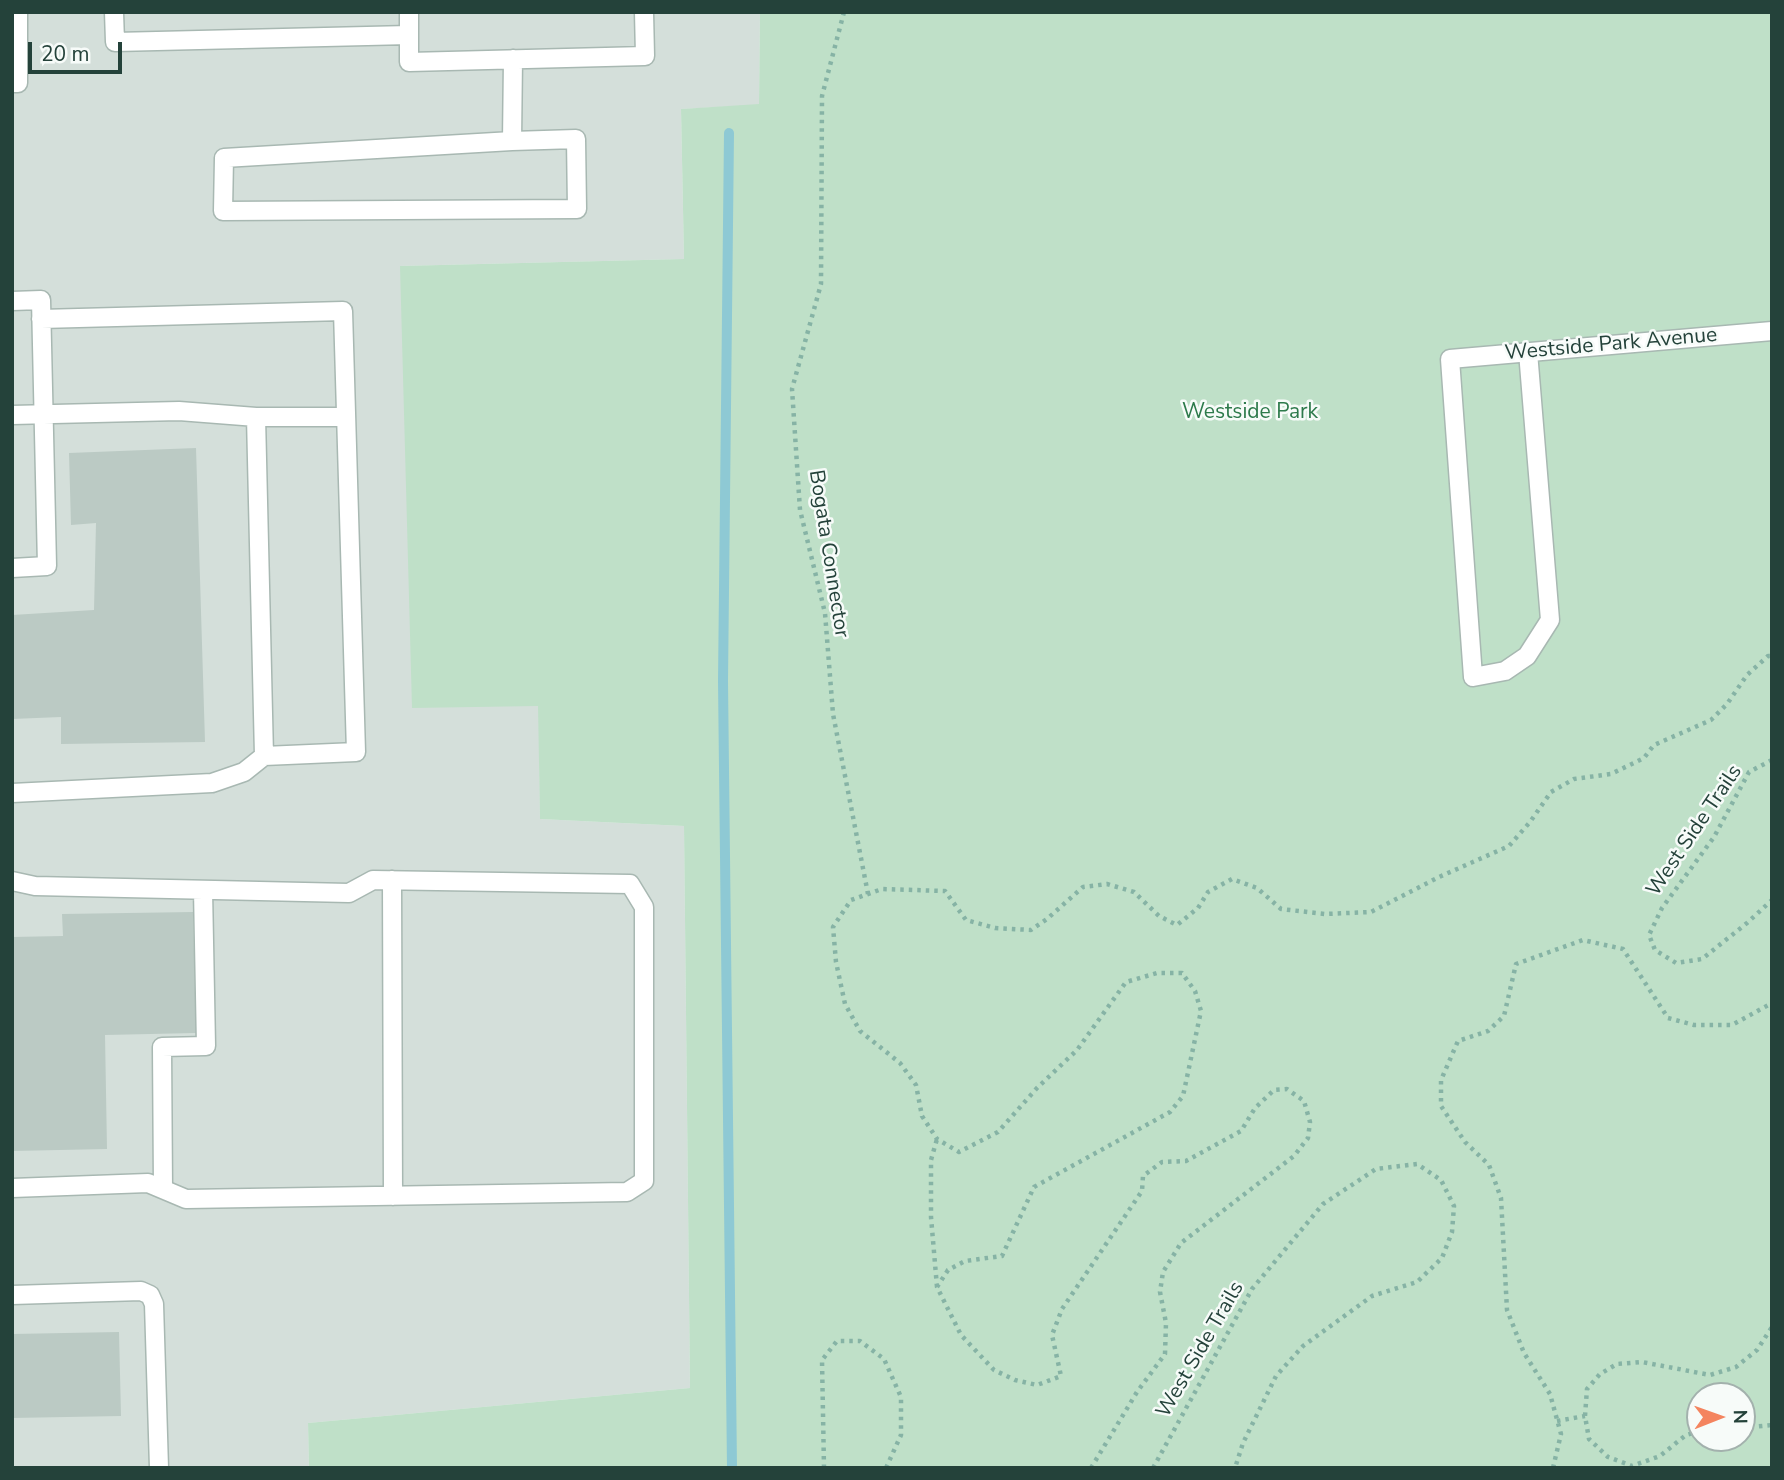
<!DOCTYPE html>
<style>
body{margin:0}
#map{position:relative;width:1784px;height:1480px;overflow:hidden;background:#e6efeb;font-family:"Nunito Sans",sans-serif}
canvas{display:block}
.frame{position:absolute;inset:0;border:14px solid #24423a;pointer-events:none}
.north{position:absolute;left:1686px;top:1382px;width:70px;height:70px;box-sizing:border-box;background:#f7fbf9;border:2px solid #a3b1ad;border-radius:50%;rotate:89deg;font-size:19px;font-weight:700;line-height:28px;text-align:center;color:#24423a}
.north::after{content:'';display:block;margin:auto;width:24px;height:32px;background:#f4845f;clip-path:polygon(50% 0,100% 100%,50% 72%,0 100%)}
.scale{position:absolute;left:28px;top:42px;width:94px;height:32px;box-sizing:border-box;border:4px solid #24423a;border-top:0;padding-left:9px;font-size:21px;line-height:24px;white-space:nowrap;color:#24423a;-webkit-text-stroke:5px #f7fbf9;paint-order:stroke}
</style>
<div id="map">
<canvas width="1784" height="1480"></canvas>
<div class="frame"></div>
<div class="north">N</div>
<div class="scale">20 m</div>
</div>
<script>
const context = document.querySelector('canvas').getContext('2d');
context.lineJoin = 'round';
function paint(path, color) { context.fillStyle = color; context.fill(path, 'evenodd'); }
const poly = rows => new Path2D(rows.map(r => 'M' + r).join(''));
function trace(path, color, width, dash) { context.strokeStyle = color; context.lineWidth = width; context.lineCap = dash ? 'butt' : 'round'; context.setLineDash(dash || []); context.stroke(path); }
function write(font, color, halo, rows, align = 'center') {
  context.font = font + ' "Nunito Sans",sans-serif'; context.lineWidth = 5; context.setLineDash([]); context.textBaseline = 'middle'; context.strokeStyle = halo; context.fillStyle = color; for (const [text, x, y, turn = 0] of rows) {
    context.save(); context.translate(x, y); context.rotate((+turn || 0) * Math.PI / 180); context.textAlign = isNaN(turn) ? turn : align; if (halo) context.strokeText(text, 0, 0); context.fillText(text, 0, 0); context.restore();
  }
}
const built = poly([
 [12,12,760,12,759,105,681,109,684,259,400,266,539,706,540,819,684,826,690,1388,308,1423,309,1468,12,1468]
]);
const green = poly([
 [760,12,1772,12,1772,1468,309,1468,308,1423,690,1388,684,826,540,819,538,706,412,708,400,266,684,259,681,109,759,104],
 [1700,1396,1742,1396,1742,1438,1700,1438]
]);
const stream = poly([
 [729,133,723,681,732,1468]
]);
const building = poly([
 [196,448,205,742,61,744,61,717,12,719,12,615,94,610,96,523,71,525,69,453],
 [193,912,196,1033,105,1035,107,1149,12,1151,12,937,63,936,62,914],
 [119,1332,121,1416,12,1418,12,1334]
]);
const path = poly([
 [844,12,822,96,821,284,792,389,800,510,825,613,833,714,868,894],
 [1772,760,1749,772,1714,837,1662,908,1649,935,1655,950,1676,963,1702,959,1747,923,1772,900],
 [937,1287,931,1217,931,1160,937,1139],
 [1557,1421,1585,1416],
 [1742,1428,1772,1425],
 [1700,1431,1686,1435,1660,1456,1632,1466,1608,1457,1589,1439,1585,1416,1587,1389,1600,1374,1617,1364,1642,1362,1710,1375,1736,1367,1757,1350,1772,1327],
 [824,1468,822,1360,837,1341,860,1341,884,1359,901,1397,901,1435,886,1468],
 [1091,1468,1137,1392,1165,1354,1166,1323,1160,1292,1163,1272,1181,1243,1294,1156,1308,1138,1310,1122,1304,1101,1287,1089,1274,1090,1255,1108,1241,1131,1186,1161,1162,1162,1143,1176,1142,1191,1062,1309,1052,1335,1061,1376,1037,1385,1015,1380,994,1370,961,1335,937,1287,948,1270,965,1261,1002,1256,1034,1187,1170,1112,1183,1096,1201,1011,1195,991,1182,973,1157,973,1126,982,1077,1050,1037,1088,998,1132,959,1152,937,1139,922,1116,916,1085,900,1063,860,1031,845,1004,836,962,833,927,851,900,882,889,945,891,966,920,995,928,1031,930,1047,919,1083,887,1107,884,1134,892,1159,916,1177,925,1198,908,1208,892,1232,879,1257,888,1281,909,1325,914,1371,912,1439,877,1509,846,1530,822,1551,792,1574,779,1611,774,1644,758,1654,745,1711,720,1727,704,1747,675,1768,656,1772,656],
 [1153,1468,1252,1289,1323,1204,1376,1169,1417,1164,1441,1180,1454,1206,1452,1232,1442,1258,1417,1282,1372,1296,1303,1346,1276,1376,1243,1443,1235,1468],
 [1553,1468,1561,1434,1550,1394,1524,1353,1507,1310,1501,1198,1489,1165,1465,1142,1441,1106,1441,1080,1458,1041,1488,1031,1504,1016,1516,964,1583,940,1623,949,1668,1018,1694,1025,1732,1025,1772,1003]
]);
const lane = poly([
 [114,12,115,42,409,35],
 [409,12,409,62,645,56,644,12],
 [12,83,18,83,18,12],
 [512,141,224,158,223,211,577,209,576,139,512,141,513,59],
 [12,301,41,300,47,566,12,568],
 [1528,352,1550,620,1527,656,1505,671,1473,677,1450,359,1772,331],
 [12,415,179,411,256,417,346,417],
 [256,417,264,756],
 [12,793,212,783,244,772,264,756,356,752,343,311,41,319],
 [392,880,393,1196],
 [12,881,35,886,349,893,373,880,630,884,644,907,644,1181,627,1192,186,1199,148,1183,12,1188],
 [163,1189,162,1047,206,1046,203,890],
 [12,1295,141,1291,150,1295,154,1304,159,1468]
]);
const streetNames = [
 ["Westside Park Avenue",1611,345,-5],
 ["Bogata Connector",828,554,81],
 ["West Side Trails",1695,831,-56],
 ["West Side Trails",1201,1350,-60]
];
const parkNames = [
 ["Westside Park",1250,413]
];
paint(built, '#d4dfda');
paint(green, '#bfe0c8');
trace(stream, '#8ec9d4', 10);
paint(building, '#bbcac4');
trace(lane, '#a8b8b2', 21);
trace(path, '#86b3a5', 4.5, [3.5, 5]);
trace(lane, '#fff', 18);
write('21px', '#24423a', '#f7fbf9', streetNames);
write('21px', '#2d7a4b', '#f7fbf9', parkNames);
</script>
